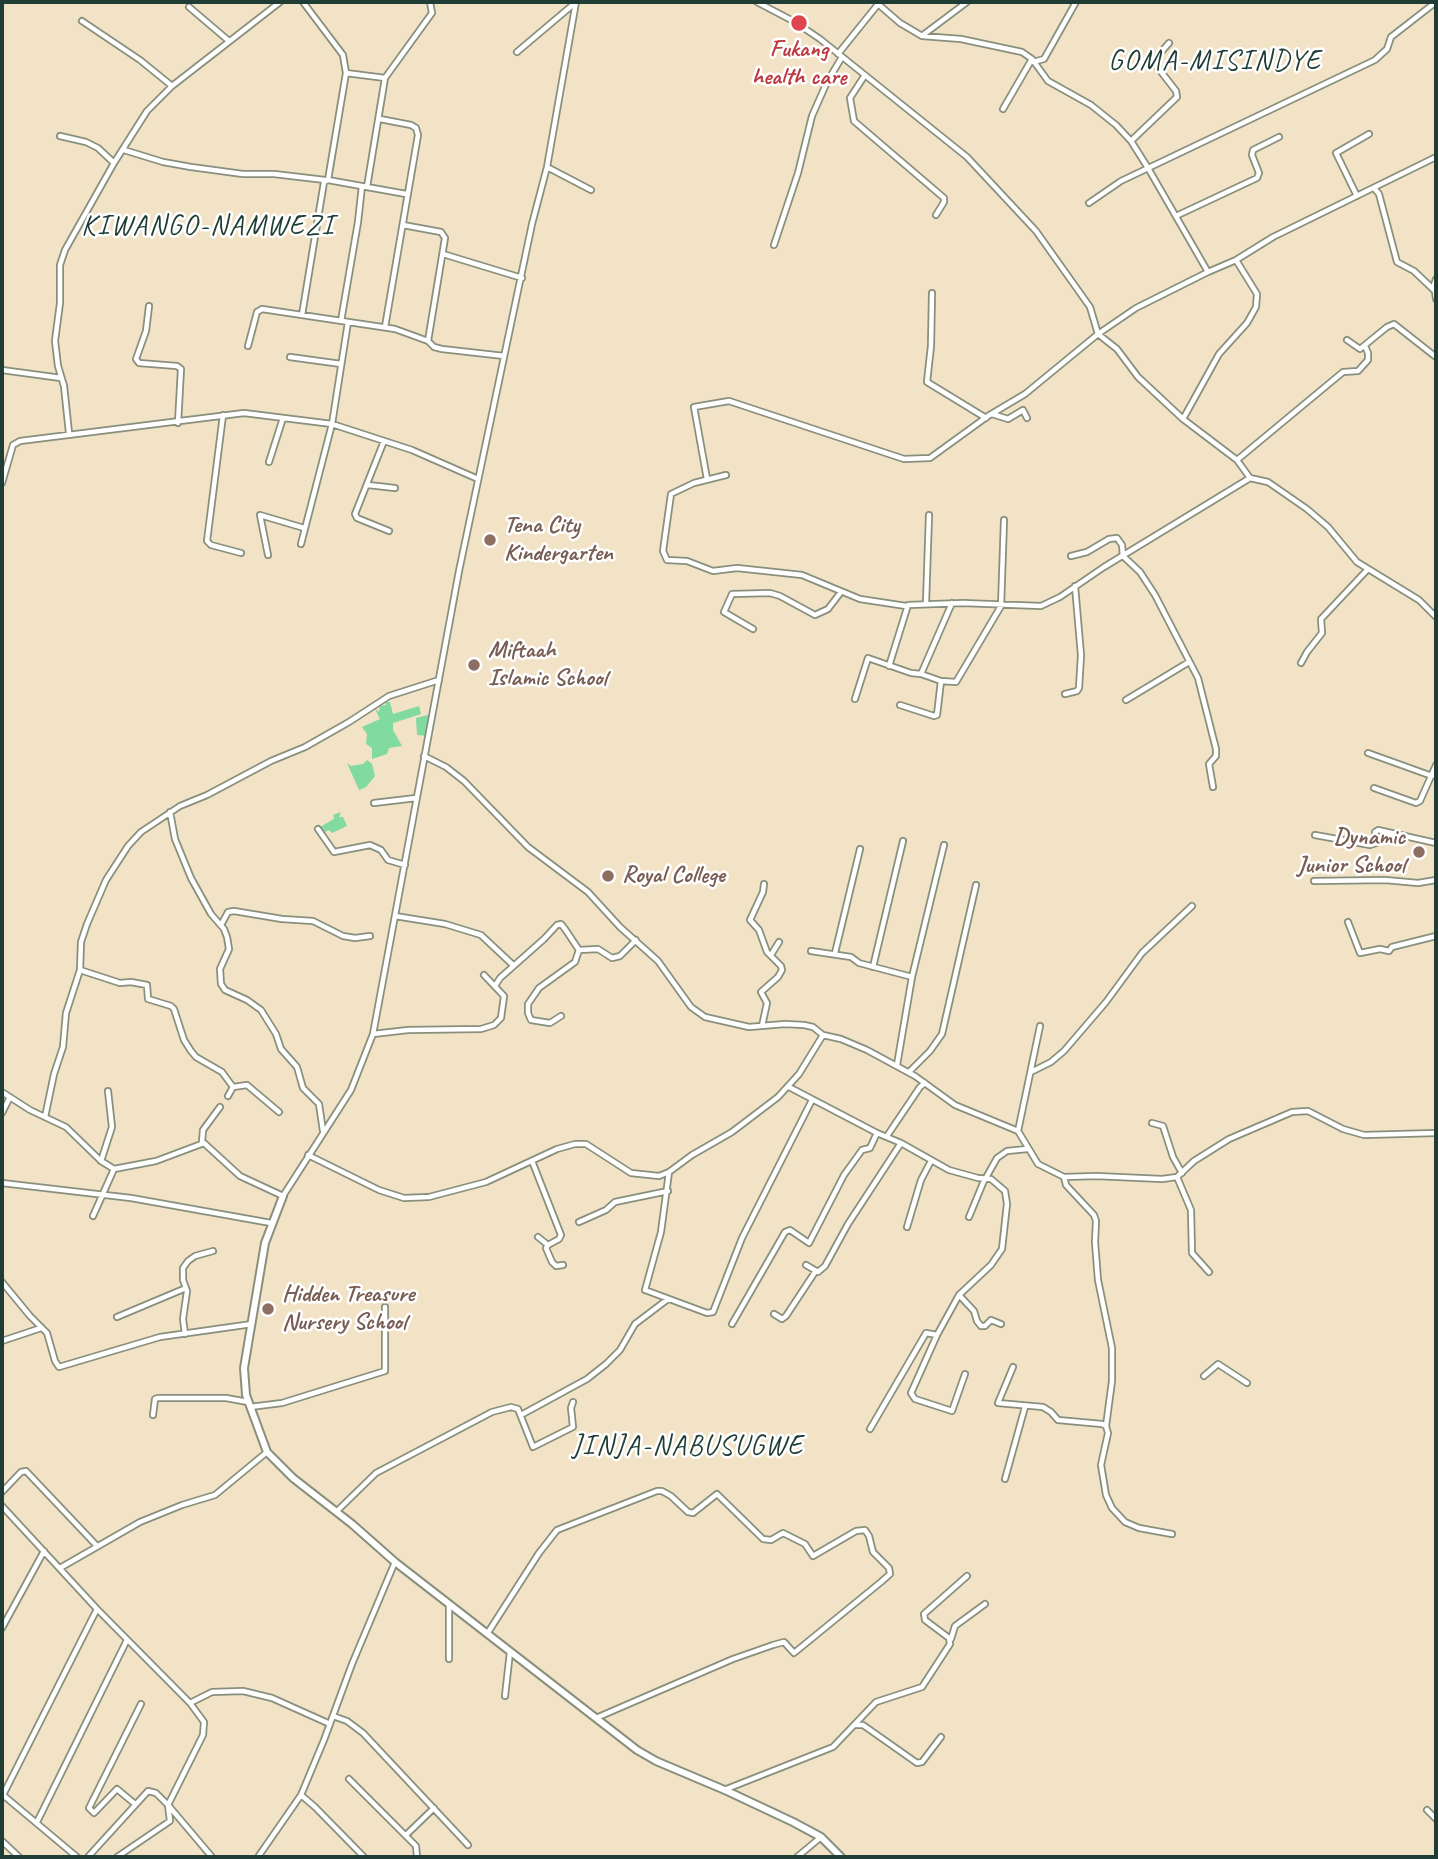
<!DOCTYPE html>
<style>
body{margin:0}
#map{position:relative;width:1438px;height:1859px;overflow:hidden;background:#f2e2c6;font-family:Caveat,sans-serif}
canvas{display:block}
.frame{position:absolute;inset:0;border:4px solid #1f3d34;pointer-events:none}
</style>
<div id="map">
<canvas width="1438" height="1859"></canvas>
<div class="frame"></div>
</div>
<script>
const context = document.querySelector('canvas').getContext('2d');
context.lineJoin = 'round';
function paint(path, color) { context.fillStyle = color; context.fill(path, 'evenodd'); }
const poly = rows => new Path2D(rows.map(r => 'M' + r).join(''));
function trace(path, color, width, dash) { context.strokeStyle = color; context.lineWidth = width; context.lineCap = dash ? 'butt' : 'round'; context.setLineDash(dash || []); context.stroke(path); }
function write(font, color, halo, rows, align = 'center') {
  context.font = font + ' Caveat,sans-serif'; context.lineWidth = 5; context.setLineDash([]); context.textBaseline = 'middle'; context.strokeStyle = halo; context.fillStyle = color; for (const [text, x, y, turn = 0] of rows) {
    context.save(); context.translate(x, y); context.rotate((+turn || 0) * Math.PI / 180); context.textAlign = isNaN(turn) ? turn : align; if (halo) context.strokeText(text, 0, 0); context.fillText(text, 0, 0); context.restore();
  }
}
const green = poly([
 [386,702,390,702,393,714,419,706,421,714,393,723,393,730,402,746,389,748,387,754,372,759,372,748,366,744,367,734,362,727,380,719,375,709,379,712,380,706,386,705],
 [432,714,427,736,417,735,416,718],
 [367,760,372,764,375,776,366,787,359,790,347,763,351,766,363,764],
 [341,812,339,817,343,817,347,826,332,833,329,830,323,833,320,827,334,819,333,815]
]);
const minor = poly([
 [757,2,795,22,820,39,967,157,1036,231,1090,307,1098,334,1117,349,1138,377,1183,419,1237,460,1250,478,1268,482,1307,509,1328,527,1357,562,1419,600,1436,617],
 [189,7,229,41],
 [82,21,140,60,172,86],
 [923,35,967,2],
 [517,52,575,3],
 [838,54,879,3],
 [1033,62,1044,59,1076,2],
 [346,73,385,78],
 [865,75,850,98,854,121,944,198,944,202,936,215],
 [1003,109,1032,59],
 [380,119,411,125,416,128,418,135,385,327],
 [60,136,86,142,98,148,114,163],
 [1131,141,1177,97,1176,91,1155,64,1155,59,1169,43],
 [124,150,163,162,191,167,243,174,274,174,325,180],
 [547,167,591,190],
 [328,180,406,194],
 [367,187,385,78,432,13,430,2],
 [1374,188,1379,194,1397,262,1414,271,1435,291],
 [1357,196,1336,153,1369,134],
 [1089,203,1121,181,1375,60,1387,49,1391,37,1436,2],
 [1176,216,1257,178,1259,173,1252,155,1253,150,1279,137],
 [403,225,441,232,445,238,428,341],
 [774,245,798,173,812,116,827,82,842,57],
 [443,254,522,278],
 [1208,272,1236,260,1273,237,1434,158],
 [1436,279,1434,285,1436,299],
 [932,293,931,346,927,382,986,418],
 [149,306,146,331,136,359,139,363,177,366,181,369,178,423],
 [302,315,324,182,328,180,346,73,343,55,303,2],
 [341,321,358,222,362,186],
 [1347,340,1360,349,1387,327,1394,324,1436,357],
 [248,346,257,312,262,309,395,329,428,341,434,347,442,349,504,356],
 [290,357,341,364],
 [2,370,61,378],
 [992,414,1008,419,1023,410,1027,418],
 [223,415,207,541,211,545,241,553],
 [1183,419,1219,354,1247,323,1256,307,1257,294,1236,260],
 [69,433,64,386,58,366,55,341,60,303,60,265,65,250,114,163,147,111,172,86,280,2],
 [384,441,355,514,357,518,389,531],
 [1237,460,1343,372,1358,371,1368,360,1368,353,1365,346],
 [269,462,283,418],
 [726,475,694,483,671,494,663,551,667,560,687,561,713,571,737,568,802,575,860,599,906,606],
 [707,479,694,407,729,401,904,459,930,458,988,416,1025,394,1098,334,1136,308,1208,272,1148,168,1131,141,1116,125,1091,105,1048,81,1032,59,1022,52,961,39,922,36,900,23,878,4],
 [2,483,13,445,20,441,244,413,332,424,412,450,478,479],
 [368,485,395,488],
 [301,544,332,424,348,322],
 [268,555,260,515,304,528],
 [1071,556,1087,552,1109,539,1117,538,1122,545,1123,556,1140,572,1155,595,1198,678,1216,749,1216,756,1209,764,1213,787],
 [926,603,929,515],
 [753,629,724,612,732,594,770,593,780,596,815,615,828,609,841,592],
 [1301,663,1307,652,1322,633,1321,619,1368,569],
 [889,666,908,605,963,603,1041,606,1060,597,1104,567,1250,478],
 [921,674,941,681,956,682,1001,606,1004,520],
 [1065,694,1077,691,1079,688,1081,655,1075,586],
 [855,699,868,658,911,673,921,674,952,603],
 [1126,700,1189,662],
 [900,705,934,716,937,715,941,681],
 [1368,753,1432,776],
 [424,756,446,767,464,781,528,847,588,892,620,927,658,961,691,1007,705,1017,749,1027,785,1024,804,1025,813,1027,823,1035,841,1039,867,1050,915,1076,955,1105,1018,1131,1038,1164,1064,1177,1096,1176,1162,1179,1177,1177,1194,1161,1229,1139,1292,1112,1308,1111,1343,1129,1364,1135,1436,1133],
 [1374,788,1416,803,1420,801,1436,765],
 [374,803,416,798],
 [170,812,175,839,191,878,211,914,224,929,227,937,229,949,220,969,221,984,225,990,247,1000,261,1010,276,1034,281,1049,297,1067,303,1088,319,1104,323,1131],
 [318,829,334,852,370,845,381,850,388,860,405,865],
 [1315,835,1370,845,1376,843,1375,832,1378,830,1436,843],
 [1314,881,1385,880,1418,883,1436,880],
 [395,916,445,924,481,935,513,965],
 [1348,922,1360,953,1380,949,1389,951,1392,947,1436,936],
 [221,925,228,912,234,911,282,919,313,921,343,936,355,938,370,936],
 [811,951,851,957,859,963,912,977],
 [835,953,860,849],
 [771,955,779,942],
 [873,967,903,841],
 [80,970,120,983,131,982,147,985,148,999,171,1006,174,1009,184,1040,191,1051,196,1057,222,1072,233,1087],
 [495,986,500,978,544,939,557,925,561,924,565,929,579,950,598,949,612,958,620,956,636,940],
 [561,1016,550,1023,531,1020,528,1013,528,1004,539,988,575,962,579,950],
 [762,1026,767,1003,761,992,778,977,782,970,781,966,767,952,759,930,750,920,763,892,764,884],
 [373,1034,408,1030,481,1029,494,1025,501,1018,504,996,484,975],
 [897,1065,912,977,944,845],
 [909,1072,930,1051,942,1034,976,885],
 [1031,1072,1051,1062,1064,1051,1106,1002,1142,953,1192,906],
 [789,1087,877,1133,901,1143,949,1170,978,1178,991,1179,1005,1191,1007,1204,1002,1249,991,1265,959,1295,937,1335,926,1333,870,1429],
 [2,1092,30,1110,66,1127,101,1161,114,1169,156,1161,204,1143,240,1176,283,1196,351,1090,373,1034,459,571,532,224,547,167,576,2],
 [228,1096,233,1087,247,1085,279,1112],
 [2,1113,10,1097],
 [45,1117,54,1074,63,1047,66,1013,80,970,81,942,87,924,106,880,128,846,141,832,180,806,207,795,271,761,305,747,349,722,389,696,439,680],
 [1152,1123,1163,1126,1173,1157,1182,1173],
 [1018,1131,1040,1026],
 [887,1136,920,1087,925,1083],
 [202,1142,203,1130,220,1107],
 [308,1155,379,1190,404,1198,429,1197,486,1182,557,1149,575,1144,586,1144,631,1173,659,1176,669,1172,692,1155,732,1132,778,1097,799,1074,823,1035],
 [101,1161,112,1127,108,1091],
 [532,1161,561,1235,559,1239,548,1245,538,1237],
 [669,1172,661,1232,645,1290,707,1313,713,1312,742,1238,812,1100],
 [1064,1177,1066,1185,1094,1215,1096,1221,1095,1242,1098,1280,1112,1348,1112,1381,1106,1426,1108,1433,1101,1465,1106,1495,1112,1508,1125,1522,1139,1528,1172,1534],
 [1177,1177,1191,1210,1192,1253,1209,1272],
 [2,1183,131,1198,271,1223],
 [93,1216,114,1169],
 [969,1217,983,1183,997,1158,1007,1151,1027,1149],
 [579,1222,606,1210,615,1202,668,1191],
 [907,1227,921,1180,931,1161],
 [548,1245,546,1248,552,1262,556,1266,563,1265],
 [806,1265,818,1272,825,1266,848,1224,901,1143],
 [2,1282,30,1316,47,1333,55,1361,59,1367,160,1337,252,1324],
 [959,1295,974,1311,977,1321,981,1326,985,1326,991,1320,1001,1324],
 [774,1314,782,1319,786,1316,815,1272],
 [117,1317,186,1288],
 [732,1324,785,1232,790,1230,809,1243,844,1175,862,1150,870,1148,877,1133],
 [185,1334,183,1319,187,1291,183,1280,183,1268,188,1261,195,1256,213,1251],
 [937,1335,911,1393,915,1399,952,1411,965,1374],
 [2,1341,41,1328],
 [1013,1367,998,1403,1043,1407,1051,1412,1058,1420,1102,1424,1106,1426],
 [1204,1376,1218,1364,1247,1383],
 [250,1407,282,1403,385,1371,385,1307],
 [153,1415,155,1399,158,1398,226,1398,248,1402],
 [521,1415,587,1379,606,1364,620,1350,635,1324,668,1299],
 [1005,1479,1025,1407],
 [2,1492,21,1472,26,1471,97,1546],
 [2,1506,97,1609,190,1703,204,1722,203,1735,168,1805,170,1821,117,1857],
 [336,1512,376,1473,492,1412,511,1407,518,1409,533,1447,573,1427,571,1408,573,1402],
 [60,1568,140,1522,182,1505,215,1495,267,1452],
 [449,1604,449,1659],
 [2,1628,44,1551],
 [487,1634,539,1553,557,1530,657,1491,662,1491,671,1496,688,1512,693,1513,717,1494,763,1539,771,1540,783,1533,805,1544,813,1556,856,1531,865,1530,869,1536,873,1552,889,1568,890,1574,881,1582,794,1653,784,1642,773,1645,733,1659,596,1718],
 [951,1639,955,1626,985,1604],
 [505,1696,510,1652],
 [190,1703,212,1692,243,1691,272,1698,330,1724],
 [333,1716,347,1721,363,1733,468,1845],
 [855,1725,863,1725,917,1763,922,1762,941,1737],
 [349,1779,416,1846,417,1857],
 [724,1790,833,1747,876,1702,922,1687,950,1644,949,1638,925,1620,924,1614,967,1576],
 [3,1795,97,1609],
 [3,1795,77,1857],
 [301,1795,315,1807,364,1857],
 [135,1804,117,1789,96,1811,94,1813,89,1808,141,1704],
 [1427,1810,1436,1819],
 [37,1822,127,1640],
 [406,1835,434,1808],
 [2,1841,19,1857],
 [88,1857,148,1791,156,1793,168,1805,212,1857],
 [258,1857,301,1795,324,1740,352,1664,395,1562],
 [797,1857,821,1837]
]);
const tertiary = poly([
 [283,1196,265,1243,244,1368,246,1395,267,1452,293,1478,352,1524,395,1562,637,1750,656,1761,727,1791,793,1822,821,1837,841,1857]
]);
const markers = [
 [799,23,9,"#e0444e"],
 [490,540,7,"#8d6e63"],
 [474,665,7,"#8d6e63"],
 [1419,852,7,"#8d6e63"],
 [608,876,7,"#8d6e63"],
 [268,1309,7,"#8d6e63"]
];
const healthNames = [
 ["Fukang",799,50],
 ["health care",799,78]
];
const educationNames = [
 ["Tena City",504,526],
 ["Kindergarten",504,554],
 ["Miftaah",488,651],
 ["Islamic School",488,679],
 ["Dynamic",1405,838,"right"],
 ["Junior School",1405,866,"right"],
 ["Royal College",622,876],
 ["Hidden Treasure",282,1295],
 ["Nursery School",282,1323]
];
const quarterNames = [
 ["GOMA-MISINDYE",1215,62],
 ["KIWANGO-NAMWEZI",208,227],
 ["JINJA-NABUSUGWE",688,1447]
];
paint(green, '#81da9f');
trace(minor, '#88907d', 8);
trace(tertiary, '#88907d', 10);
trace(minor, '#fff', 4.5);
trace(tertiary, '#fff', 6);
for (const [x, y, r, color] of markers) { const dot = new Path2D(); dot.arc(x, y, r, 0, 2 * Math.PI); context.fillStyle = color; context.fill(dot); trace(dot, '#fff', 2.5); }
write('bold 24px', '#be3a42', '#fff', healthNames);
write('bold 24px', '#785e54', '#fff', educationNames, 'left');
context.letterSpacing = '2px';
write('28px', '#1f3d34', '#fff', quarterNames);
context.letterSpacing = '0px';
</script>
